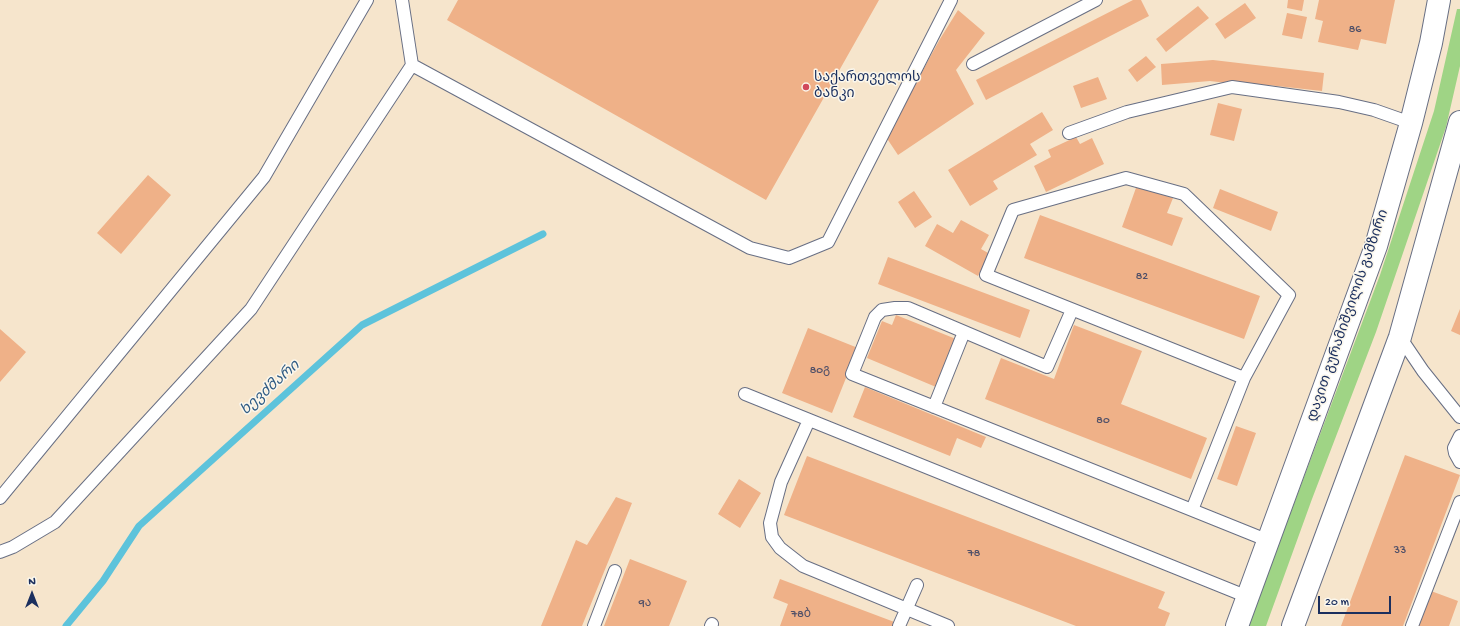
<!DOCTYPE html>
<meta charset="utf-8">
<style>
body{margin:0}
#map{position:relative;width:1460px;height:626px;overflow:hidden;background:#f6e5cc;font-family:"Gochi Hand",sans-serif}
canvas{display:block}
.north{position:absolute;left:12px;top:574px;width:40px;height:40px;-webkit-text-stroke:3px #fbf7ec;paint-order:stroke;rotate:0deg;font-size:11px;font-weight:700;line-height:16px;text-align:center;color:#1b2f5e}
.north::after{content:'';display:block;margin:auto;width:14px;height:18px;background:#1b2f5e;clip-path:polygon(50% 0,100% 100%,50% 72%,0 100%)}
.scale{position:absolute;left:1318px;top:596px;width:73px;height:18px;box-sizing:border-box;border:2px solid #1b2f5e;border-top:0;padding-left:5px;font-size:12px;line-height:14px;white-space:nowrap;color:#1b2f5e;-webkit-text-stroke:3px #fbf7ec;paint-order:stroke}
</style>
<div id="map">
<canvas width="1460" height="626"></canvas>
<div class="north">N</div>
<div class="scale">20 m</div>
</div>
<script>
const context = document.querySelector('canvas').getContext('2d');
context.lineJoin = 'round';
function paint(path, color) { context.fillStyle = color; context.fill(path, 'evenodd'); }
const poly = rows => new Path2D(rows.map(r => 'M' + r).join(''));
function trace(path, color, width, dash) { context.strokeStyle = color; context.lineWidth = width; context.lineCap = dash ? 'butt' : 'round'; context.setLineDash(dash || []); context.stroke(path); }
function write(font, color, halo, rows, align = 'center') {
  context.font = font + ' "Gochi Hand","Noto Sans Georgian",sans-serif'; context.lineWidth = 3; context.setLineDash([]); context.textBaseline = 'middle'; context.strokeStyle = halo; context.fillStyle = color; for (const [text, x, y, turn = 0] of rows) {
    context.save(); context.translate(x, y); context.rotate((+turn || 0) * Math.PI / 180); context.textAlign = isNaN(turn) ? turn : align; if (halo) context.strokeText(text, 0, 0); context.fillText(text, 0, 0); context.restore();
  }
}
const green = poly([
 [1457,9,1460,9,1460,66,1446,127,1376,332,1312,499,1266,626,1248,626,1380,275,1434,111]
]);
const stream = poly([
 [66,626,103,581,139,526,362,325,543,234]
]);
const building = poly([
 [458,0,879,0,766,200,447,20],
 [1133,0,1141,0,1149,16,986,100,976,80],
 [1288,0,1304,0,1302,11,1287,8],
 [1319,0,1395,0,1386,44,1361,39,1358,50,1318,42,1323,21,1315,19],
 [1245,3,1256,18,1225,39,1215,24],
 [1198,6,1209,18,1166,52,1156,39],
 [958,10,985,33,956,70,974,104,898,155,886,137,940,39],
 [1287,13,1307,17,1302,39,1282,35],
 [1146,56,1156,67,1137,82,1128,70],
 [1213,60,1324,73,1322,91,1268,85,1268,88,1210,81,1162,85,1161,64],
 [1098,77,1107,99,1081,108,1073,86],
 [1218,103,1242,109,1234,141,1210,135],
 [1042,112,1053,130,1030,144,1037,155,993,181,998,189,970,206,948,170],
 [1076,137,1080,144,1092,138,1104,164,1046,192,1034,166,1051,157,1048,150],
 [148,175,171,195,121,254,97,233],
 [1137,185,1173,198,1167,213,1183,218,1172,246,1122,227],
 [1220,189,1278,212,1271,231,1213,208],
 [914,191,932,217,915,228,898,202],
 [1040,215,1260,296,1244,339,1024,258],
 [961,220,989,235,981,249,990,254,978,276,925,246,937,224,953,233],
 [888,257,1030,310,1020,338,878,284],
 [1460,309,1460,335,1451,331],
 [896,315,956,339,936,387,867,358,882,321,892,325],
 [1074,325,1142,351,1121,404,1207,438,1191,479,985,399,1001,358,1054,379],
 [808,328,858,348,832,413,782,393],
 [0,329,26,352,0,382],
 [865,387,986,437,981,448,957,438,950,456,853,417],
 [1236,426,1256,433,1237,486,1217,479],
 [1405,455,1460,475,1403,626,1341,626],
 [807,456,1165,592,1158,608,1170,613,1165,626,1076,626,784,515],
 [739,479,761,493,740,528,718,514],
 [616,497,632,503,582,626,541,626,576,540,587,545],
 [630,559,687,581,669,626,604,626],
 [780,579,897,623,896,626,780,626,788,604,773,598],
 [1431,591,1458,601,1449,626,1418,626]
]);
const lane = poly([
 [402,0,412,65],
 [973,64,1096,0],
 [1069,133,1127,112,1232,87,1339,102,1374,110,1411,123],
 [1072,310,1047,367,908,308,895,308,882,310,875,317,852,374,1192,510,1244,378,986,275,1013,210,1126,178,1184,194,1289,295,1244,378],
 [1400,337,1423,371,1460,417],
 [745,394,1248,597],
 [934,407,964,332],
 [809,420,781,482,770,523,772,537,780,548,803,566,948,626],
 [1460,436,1454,448,1455,453,1460,462],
 [0,498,264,177,367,0],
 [1192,510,1269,541],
 [0,552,13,547,55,522,251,309,412,65,750,248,789,258,828,242,951,0],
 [594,626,615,571],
 [711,626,712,624],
 [899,626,917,585],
 [1412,626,1460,502]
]);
const primary = poly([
 [1237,626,1376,246,1411,123,1431,43,1439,0],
 [1293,626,1400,337,1460,122]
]);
const markers = [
 [806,87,4,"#d1495b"]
];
const numberNames = [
 ["86",1355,30],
 ["82",1142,277],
 ["80გ",820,371],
 ["80",1103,421],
 ["33",1400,551],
 ["78",974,554],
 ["9ა",645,604],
 ["78ბ",801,615]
];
const poiNames = [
 ["საქართველოს",814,79],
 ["ბანკი",814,95]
];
const streetNames = [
 ["დავით გურამიშვილის გამზირი",1349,316,-71]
];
const waterNames = [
 ["ხევძმარი",271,389,-42]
];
paint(green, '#9fd485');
trace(stream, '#5dc3db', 7);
paint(building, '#efb188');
trace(lane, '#686f84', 14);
trace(primary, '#686f84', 24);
trace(lane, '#fff', 12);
trace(primary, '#fff', 22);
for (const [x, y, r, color] of markers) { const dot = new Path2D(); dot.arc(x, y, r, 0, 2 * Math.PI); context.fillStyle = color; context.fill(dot); trace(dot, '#fbf7ec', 1.5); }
write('12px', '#505068', null, numberNames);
write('14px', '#1b2f5e', '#fbf7ec', poiNames, 'left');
write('14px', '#1b2f5e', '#fbf7ec', streetNames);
write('italic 15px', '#2f5b84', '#fbf7ec', waterNames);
</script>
